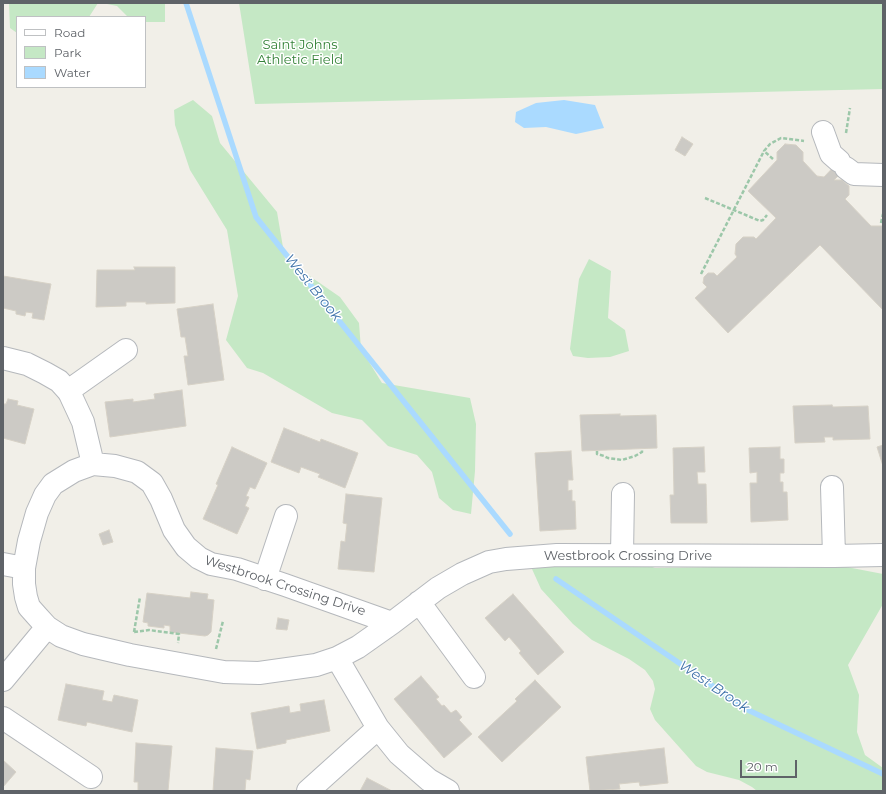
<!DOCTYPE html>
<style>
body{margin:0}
#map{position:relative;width:886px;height:794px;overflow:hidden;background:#f1efe8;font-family:Montserrat,sans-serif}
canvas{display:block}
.frame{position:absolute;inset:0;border:4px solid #5f6368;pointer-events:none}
.legend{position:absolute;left:16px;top:16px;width:130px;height:72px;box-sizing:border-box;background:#fff;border:1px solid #bfc1c3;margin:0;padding:5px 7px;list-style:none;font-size:12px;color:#5f6368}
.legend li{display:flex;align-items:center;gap:8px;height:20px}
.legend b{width:20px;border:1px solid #bfc1c3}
.scale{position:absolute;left:740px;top:760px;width:57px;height:18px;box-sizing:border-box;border:2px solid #5f6368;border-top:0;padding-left:5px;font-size:12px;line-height:14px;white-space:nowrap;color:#5f6368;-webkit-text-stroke:3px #fff;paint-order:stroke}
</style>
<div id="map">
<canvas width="886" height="794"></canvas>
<div class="frame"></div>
<ul class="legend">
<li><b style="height:5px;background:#fff"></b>Road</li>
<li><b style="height:11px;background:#c5e8c5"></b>Park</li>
<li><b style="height:11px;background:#aadaff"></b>Water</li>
</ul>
<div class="scale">20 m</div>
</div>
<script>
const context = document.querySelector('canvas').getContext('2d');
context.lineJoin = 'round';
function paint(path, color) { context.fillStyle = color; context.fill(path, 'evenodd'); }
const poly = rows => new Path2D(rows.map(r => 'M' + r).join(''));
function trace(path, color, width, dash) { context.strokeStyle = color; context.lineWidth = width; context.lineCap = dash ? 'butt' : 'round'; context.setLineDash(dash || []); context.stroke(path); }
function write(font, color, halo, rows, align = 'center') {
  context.font = font + ' Montserrat,sans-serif'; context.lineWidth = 3; context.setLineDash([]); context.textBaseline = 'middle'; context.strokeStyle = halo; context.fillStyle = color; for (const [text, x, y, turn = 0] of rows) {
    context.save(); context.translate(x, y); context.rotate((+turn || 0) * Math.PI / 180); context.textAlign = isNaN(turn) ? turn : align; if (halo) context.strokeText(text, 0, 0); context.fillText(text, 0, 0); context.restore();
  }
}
const green = poly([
 [9,3,98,3,89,17,17,17,17,33,10,28],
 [102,3,165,3,165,22,145,22,145,17,128,17,117,6],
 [239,3,883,3,883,89,255,104],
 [193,100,212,116,220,143,277,212,285,259,340,297,359,323,361,349,382,383,470,398,476,424,475,471,471,514,453,510,439,498,432,472,417,455,388,446,362,420,332,413,263,373,247,368,226,340,238,296,227,230,190,170,175,125,174,110],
 [589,259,611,271,608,318,625,330,629,351,610,357,588,358,573,356,570,349,579,279],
 [597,557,629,558,655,568,714,567,738,560,793,568,821,562,883,574,883,604,848,665,859,695,857,732,865,755,883,768,883,791,757,791,752,787,739,780,707,772,696,766,655,720,650,709,655,689,653,681,645,670,629,659,592,640,573,624,541,589,532,569]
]);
const water = poly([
 [564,100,595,105,604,128,576,134,546,127,524,128,515,122,516,112,536,103]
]);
const stream = poly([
 [186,3,256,217,510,534],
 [556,579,748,710,883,774]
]);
const building = poly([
 [682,137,693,144,685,156,675,150,682,137],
 [785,144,796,145,803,152,803,161,817,176,824,177,843,157,846,168,834,180,842,180,849,186,849,195,845,199,871,226,883,226,883,310,820,245,728,333,695,298,707,287,703,283,704,277,708,273,714,273,717,276,737,257,735,254,736,244,743,237,754,237,756,239,776,218,748,191,777,160,777,152,785,144],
 [134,267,175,267,175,303,146,304,146,302,126,302,126,306,96,307,97,270,135,270,134,267],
 [3,276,51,284,44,320,32,318,33,313,26,312,25,316,16,314,16,311,3,308,3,276],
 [213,304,224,380,188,385,184,356,188,356,185,337,181,337,177,309,213,304],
 [182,390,186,426,110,437,105,402,133,399,133,402,155,399,154,394,182,390],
 [8,399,18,401,17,405,34,409,25,444,3,438,3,404,6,404,8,399],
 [832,405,833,407,868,406,870,439,833,440,833,437,824,437,825,442,795,443,793,406,832,405],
 [620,414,620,416,656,415,657,448,582,451,580,415,620,414],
 [284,428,320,442,321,439,358,453,345,488,318,477,320,474,301,467,299,473,271,462,284,428],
 [883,445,883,466,877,447,883,445],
 [232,447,267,463,255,489,250,487,246,496,249,497,245,506,249,508,237,534,203,519,218,485,216,484,232,447],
 [704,447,705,472,697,472,698,484,706,484,707,523,671,523,670,495,674,495,673,448,704,447],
 [780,447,780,459,784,459,784,473,780,473,780,482,783,482,783,492,787,492,788,520,751,522,750,483,757,483,757,472,750,473,749,448,780,447],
 [571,451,573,480,568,480,568,491,572,490,572,501,575,501,576,529,540,531,535,453,571,451],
 [346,494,382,498,374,572,338,569,341,541,345,542,347,524,343,523,346,494],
 [109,530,113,542,103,545,99,534,109,530],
 [191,592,208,594,207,599,214,600,211,632,208,635,205,636,170,632,170,626,164,625,164,628,148,626,148,623,143,622,147,593,190,598,191,592],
 [513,594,564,652,538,675,519,653,521,651,509,637,505,641,485,618,513,594],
 [278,618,289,620,287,630,276,629,278,618],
 [421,676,439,697,436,699,442,706,444,705,451,713,456,710,462,717,459,720,472,734,444,758,394,699,421,676],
 [535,680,561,707,502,762,478,737,517,701,515,699,535,680],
 [66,684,104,691,102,700,112,702,114,695,138,700,132,732,87,722,86,726,58,720,66,684],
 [324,700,330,731,286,740,286,743,257,749,251,713,289,706,290,713,301,711,300,704,324,700],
 [136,743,172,746,168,791,138,791,138,782,134,782,136,743],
 [216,748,253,751,250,780,246,779,245,791,213,791,216,748],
 [664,748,668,783,640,786,639,782,619,784,620,789,590,791,586,757,664,748],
 [3,760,16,772,3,787,3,760],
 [367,778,392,791,360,791,367,778]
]);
const path = poly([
 [846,133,850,108],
 [773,159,764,151,770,144,781,138,804,141],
 [705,198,760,221,763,220,767,215],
 [881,223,883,214],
 [701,274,764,151],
 [597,451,597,454,604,456,608,458,622,460,635,456,642,452,642,449],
 [134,632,149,630,179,634,178,643],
 [134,632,140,597],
 [216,649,223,621]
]);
const minor = poly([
 [823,132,831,154,839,161],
 [846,168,854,174,883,175],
 [3,358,27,364,45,373,59,381,68,391],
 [93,464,83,422,70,394,68,391,126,350],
 [832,487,834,556],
 [622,555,623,494],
 [3,564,24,568],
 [265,579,286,516],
 [419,602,474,677],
 [392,623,285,585,237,569,211,564,199,558,186,547,174,530,161,499,152,483,137,472,115,466,93,464,74,471,53,484,45,495,37,513,29,541,24,568,24,584,26,597,29,607,37,616,47,627,61,636,83,644,130,655,224,672,259,673,316,665,337,658,358,647,392,623,438,588,462,574,489,562,506,559,557,555,834,556,883,555],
 [337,658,378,728,399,754,429,780,448,791],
 [3,680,47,627],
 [3,718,91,777],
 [308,791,378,728]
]);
const parkNames = [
 ["Saint Johns",300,45],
 ["Athletic Field",300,60]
];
const streetNames = [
 ["Westbrook Crossing Drive",628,556],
 ["Westbrook Crossing Drive",285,586,18]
];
const waterNames = [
 ["West Brook",313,288,51],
 ["West Brook",714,687,34]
];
paint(green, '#c5e8c5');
paint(water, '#aadaff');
trace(stream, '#aadaff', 5.5);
paint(building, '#cccac5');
trace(building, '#d6d1c6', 1);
trace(minor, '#b5b8bc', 24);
trace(path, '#9cc7a9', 2.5, [4, 2]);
trace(minor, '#fff', 22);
write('13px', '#348238', '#fff', parkNames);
write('13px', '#5f6368', '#fff', streetNames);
write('italic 14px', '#4174aa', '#fff', waterNames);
</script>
